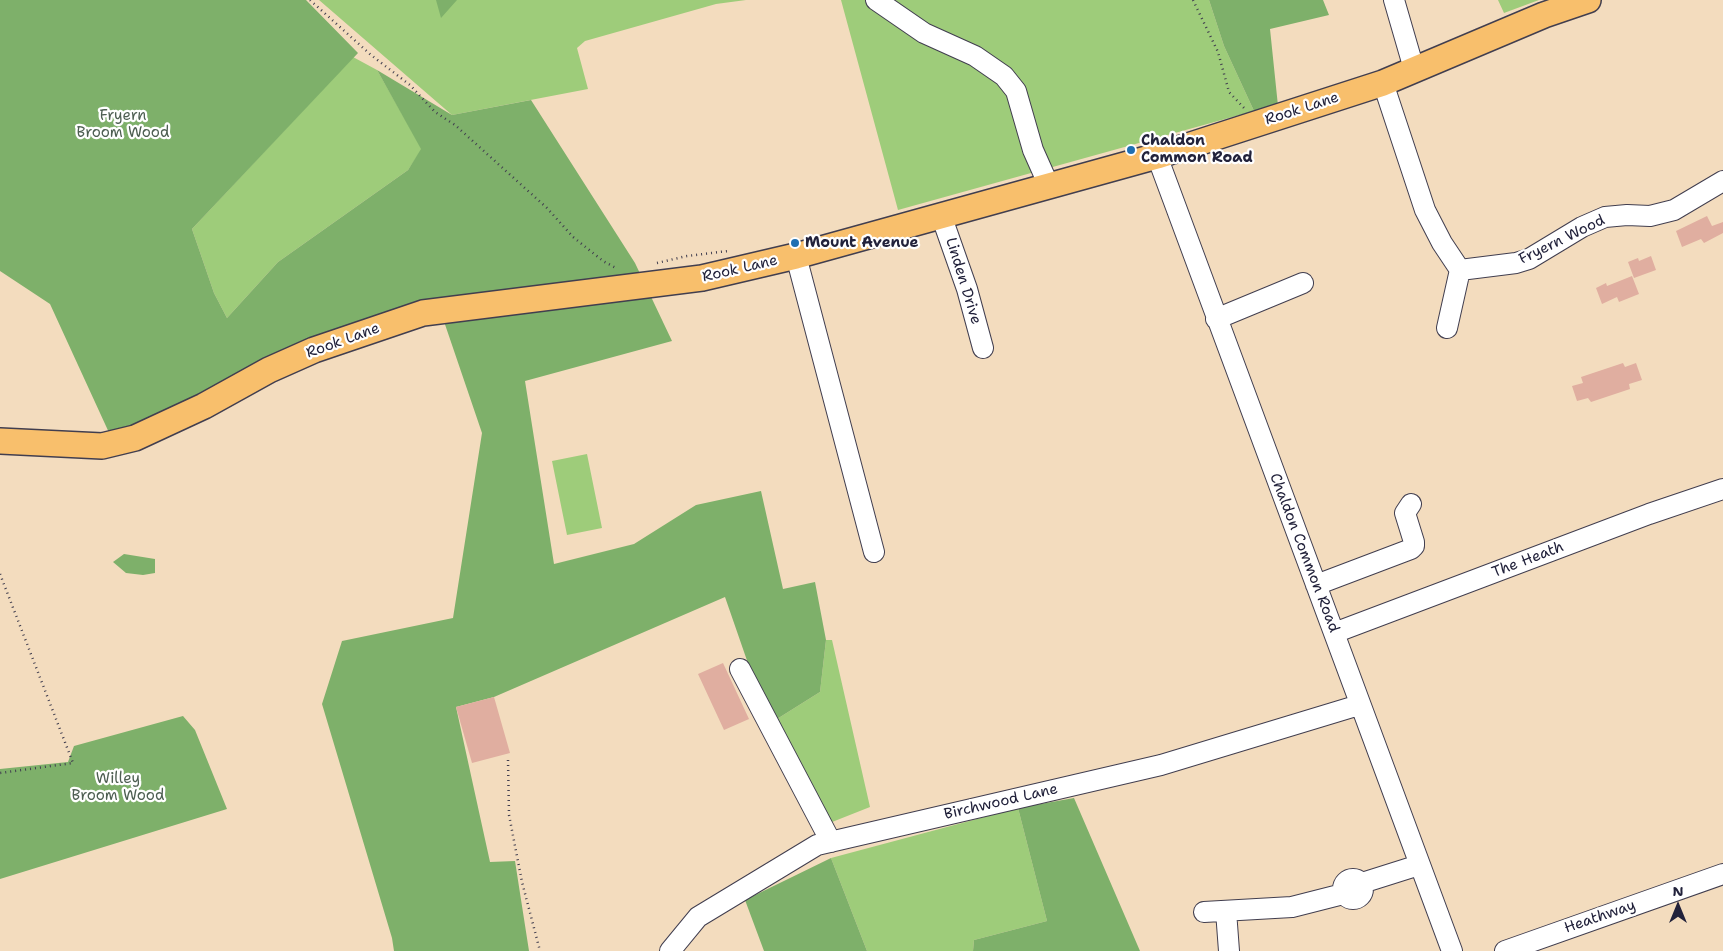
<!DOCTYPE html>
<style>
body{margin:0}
#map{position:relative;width:1723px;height:951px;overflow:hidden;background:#f3dcbe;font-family:"Shantell Sans",sans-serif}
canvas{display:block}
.north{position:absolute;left:1653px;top:881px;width:50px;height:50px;-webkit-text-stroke:4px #fff;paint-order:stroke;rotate:0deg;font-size:14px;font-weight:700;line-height:20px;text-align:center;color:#22223b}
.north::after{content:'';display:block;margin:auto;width:18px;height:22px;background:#22223b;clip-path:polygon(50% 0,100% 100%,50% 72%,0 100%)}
</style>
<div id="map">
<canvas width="1723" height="951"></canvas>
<div class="north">N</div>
</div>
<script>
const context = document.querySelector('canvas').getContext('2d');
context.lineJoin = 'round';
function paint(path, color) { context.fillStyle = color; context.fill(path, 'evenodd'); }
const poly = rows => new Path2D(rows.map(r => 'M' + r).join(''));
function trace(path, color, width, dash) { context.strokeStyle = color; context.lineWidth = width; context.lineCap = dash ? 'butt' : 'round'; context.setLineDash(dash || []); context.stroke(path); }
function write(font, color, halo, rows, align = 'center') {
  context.font = font + ' "Shantell Sans",sans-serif'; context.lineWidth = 4.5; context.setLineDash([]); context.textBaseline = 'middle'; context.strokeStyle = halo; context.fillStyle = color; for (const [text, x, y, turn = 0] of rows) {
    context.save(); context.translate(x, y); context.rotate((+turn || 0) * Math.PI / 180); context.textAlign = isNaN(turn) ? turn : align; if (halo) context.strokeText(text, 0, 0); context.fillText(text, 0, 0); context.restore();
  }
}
const green = poly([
 [319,0,746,0,716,4,585,41,577,48,588,89,452,115],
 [841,0,1209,0,1224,46,1254,111,898,210],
 [1498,0,1539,0,1504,13],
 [353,57,377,70,422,149,408,170,278,262,227,318,214,293,192,229],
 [587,454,602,528,567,535,552,461],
 [826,640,832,640,870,807,822,826,769,724,820,692],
 [1018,808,1047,921,974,940,973,951,867,951,831,858]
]);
const forest = poly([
 [0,0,306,0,358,53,192,229,214,293,227,318,278,262,408,170,421,149,377,70,452,115,531,100,635,263,672,341,525,381,554,564,634,544,696,505,761,491,783,589,815,582,826,640,820,692,769,724,725,597,494,697,456,707,490,862,515,861,529,951,394,951,392,938,322,704,342,641,453,618,482,433,436,298,111,437,50,304,0,271],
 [436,0,457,0,441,18],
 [1209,0,1323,0,1329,15,1270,29,1278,106,1254,111,1224,46],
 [124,554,155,559,155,573,143,575,126,573,113,562],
 [183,716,195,730,227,809,0,879,0,769,68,762,74,746],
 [1074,798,1140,951,973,951,974,940,1047,921,1018,808],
 [831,858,867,951,764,951,745,900]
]);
const building = poly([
 [1707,216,1712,226,1723,222,1723,233,1704,243,1701,239,1682,247,1676,231],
 [1651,256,1656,270,1634,278,1628,262,1638,258,1639,261],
 [1632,276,1639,294,1619,302,1617,297,1602,304,1596,288,1606,283,1607,286],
 [1623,363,1625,367,1636,363,1642,380,1629,384,1630,389,1591,402,1588,398,1577,401,1572,386,1583,383,1581,377],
 [723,663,749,719,724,730,698,674],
 [494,697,510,753,472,763,456,707]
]);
const path = poly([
 [310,0,371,55,410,85,435,112,455,125,547,208,573,237,603,261,616,268],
 [1193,0,1218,52,1229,92,1244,108],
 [657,263,687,256,728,251],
 [0,574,73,763,0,773],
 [508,760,509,815,522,882,540,951]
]);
const minor = poly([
 [876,0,924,33,975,56,1004,76,1016,91,1033,150,1049,186],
 [1394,0,1414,69],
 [1383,83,1425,210,1442,243,1460,270,1516,263,1529,259,1582,227,1605,217,1627,215,1650,216,1674,210,1723,181],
 [1157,156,1452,951],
 [941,215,967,289,983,348],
 [796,256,874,552],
 [1216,319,1303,283],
 [1447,328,1460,270],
 [1316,585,1411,549,1414,546,1414,542,1405,513,1411,504],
 [1334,633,1649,514,1723,489],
 [740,669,831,842],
 '1343 889a10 10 0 1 1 20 0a10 10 0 1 1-20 0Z',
 [1362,883,1419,865],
 [1226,911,1229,951],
 [1204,912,1292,907,1343,894],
 [670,951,698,917,817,845,1161,765,1359,705],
 [1505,951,1723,874]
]);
const major = poly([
 [0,441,102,446,135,438,204,406,269,370,314,350,423,313,702,278,796,256,1157,156,1383,83,1544,15,1588,0]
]);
const markers = [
 [1131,150,5,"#1f6fb2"],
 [795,243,5,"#1f6fb2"]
];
const streetNames = [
 ["Rook Lane",1302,109,-18],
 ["Fryern Wood",1562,240,-26],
 ["Rook Lane",740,269,-13],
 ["Linden Drive",963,281,73],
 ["Rook Lane",343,341,-20],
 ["Chaldon Common Road",1304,553,69],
 ["The Heath",1528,560,-21],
 ["Birchwood Lane",1001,802,-13],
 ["Heathway",1600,917,-19]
];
const parkNames = [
 ["Fryern",123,116],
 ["Broom Wood",123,133],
 ["Willey",118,779],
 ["Broom Wood",118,796]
];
const poiNames = [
 ["Chaldon",1141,141],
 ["Common Road",1141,158],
 ["Mount Avenue",805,243]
];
paint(green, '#9ecc7a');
paint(forest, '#7eb06a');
paint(building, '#e0aea0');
trace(minor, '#413e4f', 22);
trace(major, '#413e4f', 28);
trace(path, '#413e4f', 2.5, [1, 4]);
trace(minor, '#fff', 20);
trace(major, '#f8bf6c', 25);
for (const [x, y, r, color] of markers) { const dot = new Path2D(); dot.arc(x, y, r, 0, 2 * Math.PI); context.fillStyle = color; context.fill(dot); trace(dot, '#fff', 2); }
write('15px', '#22223b', '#fff', streetNames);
write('15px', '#4d5e51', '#fff', parkNames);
write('bold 15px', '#22223b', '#fff', poiNames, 'left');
</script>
